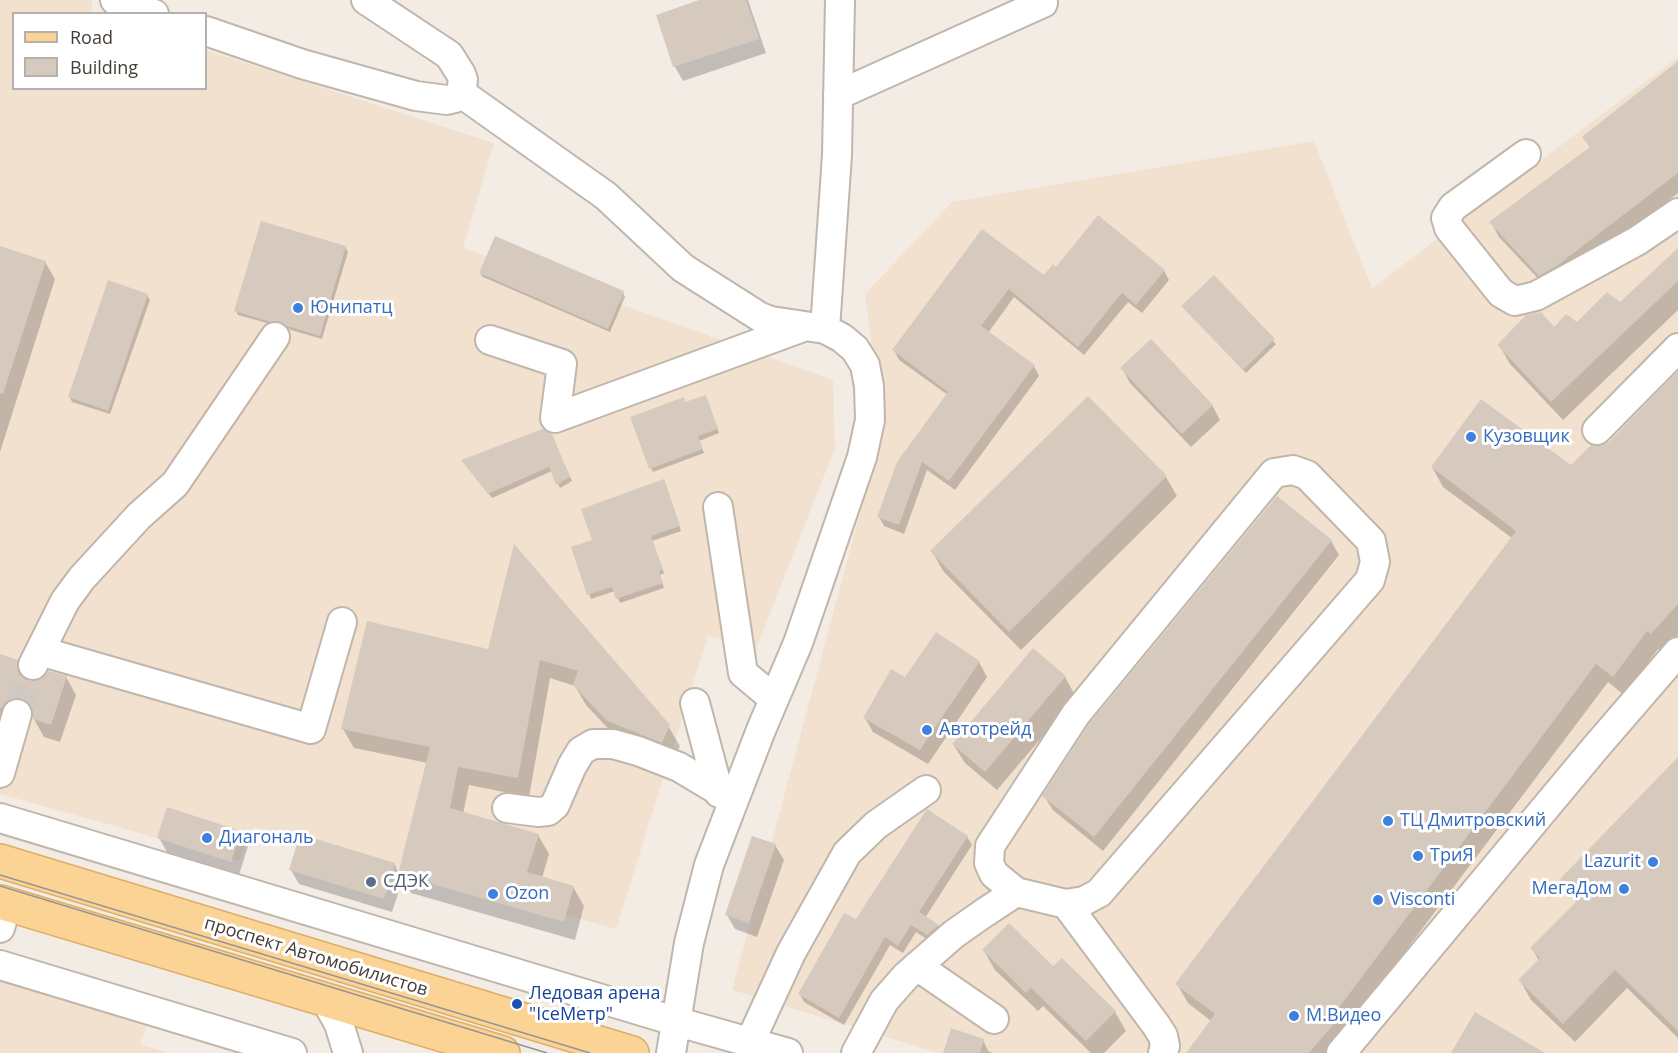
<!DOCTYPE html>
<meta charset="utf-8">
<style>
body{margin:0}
#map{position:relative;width:1678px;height:1053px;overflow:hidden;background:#f2ece5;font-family:"Open Sans",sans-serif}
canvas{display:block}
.legend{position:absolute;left:12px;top:12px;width:195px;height:78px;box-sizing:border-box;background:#fff;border:2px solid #b4b1ae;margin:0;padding:8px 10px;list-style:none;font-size:18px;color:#443c35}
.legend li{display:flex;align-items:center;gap:12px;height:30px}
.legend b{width:30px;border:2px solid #b4b1ae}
</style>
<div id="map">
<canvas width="1678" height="1053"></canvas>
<ul class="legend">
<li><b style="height:8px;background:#fbd395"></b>Road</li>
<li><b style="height:16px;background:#d6cabe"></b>Building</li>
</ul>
</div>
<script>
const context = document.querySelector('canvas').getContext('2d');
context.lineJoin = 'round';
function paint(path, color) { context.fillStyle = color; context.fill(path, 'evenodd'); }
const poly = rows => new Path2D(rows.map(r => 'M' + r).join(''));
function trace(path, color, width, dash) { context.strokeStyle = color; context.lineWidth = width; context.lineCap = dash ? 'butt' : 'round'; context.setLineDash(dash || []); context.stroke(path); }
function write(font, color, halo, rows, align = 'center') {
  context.font = font + ' "Open Sans",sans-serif'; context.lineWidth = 6; context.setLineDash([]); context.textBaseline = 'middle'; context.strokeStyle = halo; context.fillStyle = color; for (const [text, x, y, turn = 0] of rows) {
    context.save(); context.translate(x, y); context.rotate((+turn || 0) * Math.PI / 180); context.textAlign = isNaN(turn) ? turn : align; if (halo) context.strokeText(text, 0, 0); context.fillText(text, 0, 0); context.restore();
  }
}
const commercial = poly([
 [0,0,93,0,91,13,14,14,14,88,206,88,206,50,494,143,463,248,833,380,835,448,757,647,708,636,616,929,253,827,239,861,0,794],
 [1678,57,1678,1053,939,1053,732,990,882,431,865,294,952,202,1314,141,1372,288],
 [0,976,147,1024,140,1044,168,1053,0,1053]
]);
const shadow = poly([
 [703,0,748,0,766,53,683,81,675,67,658,15],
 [1678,63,1678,193,1566,280,1548,289,1499,237,1491,222,1590,148,1584,138],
 [983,231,1044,277,1056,269,1164,271,1169,280,1142,313,1128,302,1084,355,1014,297,988,333,1034,366,1039,376,955,490,927,470,904,534,884,526,879,517,948,395,899,360,894,350],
 [0,247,45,262,55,279,0,452],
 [345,247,348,252,322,339,291,330,280,324,274,325,238,315,236,311],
 [1678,250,1678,310,1563,420,1510,364,1499,345,1577,324,1620,304],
 [480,273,623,292,625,297,610,332,483,277],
 [1214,277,1276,344,1246,373,1186,310],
 [147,295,150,300,110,414,72,402,70,397],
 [1122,368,1212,405,1220,420,1191,447,1130,383],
 [1678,374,1678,635,1662,652,1658,649,1624,695,1608,682,1349,1026,1336,1053,1188,1053,1211,1021,1188,1003,1177,984,1512,538,1443,487,1432,467,1571,467,1610,443],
 [1088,398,1166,477,1177,496,1021,650,943,571,932,551],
 [707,401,719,433,699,441,704,453,653,472,651,468],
 [553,440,572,481,560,488,552,471,492,498,465,464],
 [666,485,681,531,652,541,664,573,660,575,664,588,620,603,615,591,591,599,572,548,594,541],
 [1331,541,1339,555,1103,851,1053,810,1044,796],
 [515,548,668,726,680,746,673,761,619,740,586,705,575,686,550,678,529,797,469,785,463,814,538,835,549,854,542,878,573,887,584,906,575,940,411,893,403,879,392,912,299,884,291,870,394,864,400,874,428,763,354,748,343,729,489,651],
 [1033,650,1065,677,1076,697,997,790,965,763,953,744],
 [0,656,17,661,27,679,27,682,33,683,66,677,76,695,60,742,44,737,34,719,34,716,23,715,0,723],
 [979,662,987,677,928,764,873,732,865,718,906,679],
 [1678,759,1678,1038,1627,988,1575,1042,1531,1000,1520,980,1539,961,1532,948,1577,903,1562,879],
 [240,832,248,846,239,875,167,852,159,838],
 [967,837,972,845,925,918,938,926,943,934,933,943,916,932,903,953,890,945,844,1025,804,1002,800,994,857,921],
 [775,845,784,860,757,937,735,929,727,915],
 [984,951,1053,968,1115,1012,1126,1031,1104,1053,1091,1053,1043,1006,1038,1011,995,970],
 [983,1040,988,1051,993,1053,944,1053]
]);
const building = poly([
 [699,0,746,0,759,39,673,67,656,15],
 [1678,61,1678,173,1558,265,1539,276,1489,222,1590,147,1582,137],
 [1098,215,1165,270,1136,305,1122,293,1078,347,1009,289,981,326,1035,365,949,481,922,462,899,525,877,517,897,462,948,392,892,350,982,229,1044,275,1053,264,1056,267],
 [261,221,346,246,320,336,287,326,277,321,271,322,234,311],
 [495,236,624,291,608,329,479,273],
 [0,246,46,261,3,394,0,393],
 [1678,248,1678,281,1551,402,1497,345,1526,315,1541,312,1554,327,1566,314,1577,322,1607,292,1620,302],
 [1214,275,1275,339,1243,370,1181,306],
 [108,280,148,294,108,411,68,397],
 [1151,339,1213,405,1182,434,1120,368],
 [1678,371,1678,604,1651,634,1647,631,1613,677,1596,664,1338,1009,1343,1013,1309,1053,1186,1053,1215,1014,1175,984,1516,531,1431,467,1481,399,1571,465,1591,445,1601,446,1609,442],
 [706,395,718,429,698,436,703,449,649,469,630,417,684,397,685,402],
 [1088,396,1167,476,1009,632,930,551],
 [543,429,552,434,570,477,556,485,549,467,488,494,461,460],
 [664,479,680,526,651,536,663,569,659,571,663,583,616,599,612,587,587,595,571,547,592,540,581,509],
 [1277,496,1332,540,1094,837,1042,796,1089,724],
 [514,544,670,725,662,743,607,721,573,685,578,671,540,660,518,778,458,767,450,808,539,834,527,872,574,886,564,922,398,874,430,747,341,729,367,621,488,649],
 [936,632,980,661,920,750,863,718,891,669,905,677],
 [1033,648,1066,676,985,772,952,744],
 [0,654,18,660,17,667,19,674,26,680,33,681,42,679,49,671,67,676,51,725,33,719,33,709,29,703,22,698,12,698,6,702,0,709],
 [1678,757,1678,1031,1615,970,1563,1024,1518,980,1540,958,1530,948,1579,899,1560,879],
 [167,807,241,831,231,862,157,838],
 [927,809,968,836,919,912,939,925,927,935,911,925,898,946,885,937,839,1018,798,994,844,913,856,919],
 [300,834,395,863,384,899,289,870],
 [752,836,776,844,749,923,725,915],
 [1009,923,1053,966,1062,958,1116,1011,1086,1041,1031,988,1026,993,982,950],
 [1475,1012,1545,1053,1451,1053],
 [951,1028,984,1039,980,1053,943,1053]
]);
const minorTunnel = poly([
 [17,714,33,665]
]);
const minor = poly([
 [115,0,154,14],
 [366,0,449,55,461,74,463,80,461,93],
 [206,31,302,64,416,96,447,100,455,98,461,93,606,196,683,268,760,317,771,321,825,329],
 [838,95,1043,3],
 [1526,154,1453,207,1446,218,1449,228,1501,293,1515,301,1536,296,1637,241,1678,213],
 [490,340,562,364,555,418,803,327],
 [1597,430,1678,348],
 [718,507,743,673,774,699],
 [40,651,311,729,342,622],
 [33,665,65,601,82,578,139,516,175,484,275,337],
 [695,703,719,793],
 [0,773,17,714],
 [507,808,538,812,548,811,555,805,572,766,581,751,593,744,613,744,638,751,679,767,734,800],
 [0,818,678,1022,788,1053],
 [1066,904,1156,1025,1163,1036,1165,1046,1163,1053],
 [0,928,7,904],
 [0,965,292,1053],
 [917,966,994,1019],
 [325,999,339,1024,348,1053],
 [750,1042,791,953,847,853,876,825,926,790],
 [671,1053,689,943,709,865,761,730,798,643,862,457,870,420,869,386,865,365,855,349,842,338,825,329,837,155,840,0],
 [856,1053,884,1001,906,976,954,934,984,913,1016,892,1066,904,1084,901,1099,893,1370,580,1375,562,1371,541,1307,475,1293,470,1274,473,1076,714,990,846,989,863,994,874,1016,892],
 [1341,1053,1596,747,1678,652]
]);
const major = poly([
 [0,861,632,1053],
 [0,902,503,1053]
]);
const tram = poly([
 [0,875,590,1053],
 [0,886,547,1053]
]);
const markers = [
 [298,308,6,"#3f7fe0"],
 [1471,437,6,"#3f7fe0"],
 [927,730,6,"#3f7fe0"],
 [1388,821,6,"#3f7fe0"],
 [207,838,6,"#3f7fe0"],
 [1418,856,6,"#3f7fe0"],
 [1653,862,6,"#3f7fe0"],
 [371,882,6,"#5c6f8a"],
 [1624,889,6,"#3f7fe0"],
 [493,894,6,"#3f7fe0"],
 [1378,900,6,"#3f7fe0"],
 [517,1004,6,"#1a4fb4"],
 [1294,1016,6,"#3f7fe0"]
];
const shopNames = [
 ["Юнипатц",310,308],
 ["Кузовщик",1483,437],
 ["Автотрейд",939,730],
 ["ТЦ Дмитровский",1400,821],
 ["Диагональ",219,838],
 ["ТриЯ",1430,856],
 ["Lazurit",1641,862,"right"],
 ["МегаДом",1612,889,"right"],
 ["Ozon",505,894],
 ["Visconti",1390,900],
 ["М.Видео",1306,1016]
];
const serviceNames = [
 ["СДЭК",383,882]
];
const streetNames = [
 ["проспект Автомобилистов",316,957,17]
];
const transitNames = [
 ["Ледовая арена",529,994],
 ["\"IceМетр\"",529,1015]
];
paint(commercial, '#f3e1d0');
paint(shadow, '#0003');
paint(building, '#d6cabe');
trace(minorTunnel, '#cfc9c2', 28, [28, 14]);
trace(minor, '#c0b6ab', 32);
trace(major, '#dfad65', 36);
trace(minor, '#fff', 28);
trace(major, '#fbd395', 33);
trace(tram, '#949494', 1.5);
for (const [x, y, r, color] of markers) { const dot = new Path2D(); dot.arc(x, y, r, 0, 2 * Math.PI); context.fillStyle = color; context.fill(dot); trace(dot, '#fff', 2); }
write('18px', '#366cbe', '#fff', shopNames, 'left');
write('18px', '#4e5e75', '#fff', serviceNames, 'left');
write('18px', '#443c35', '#fff', streetNames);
write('18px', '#164399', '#fff', transitNames, 'left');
</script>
